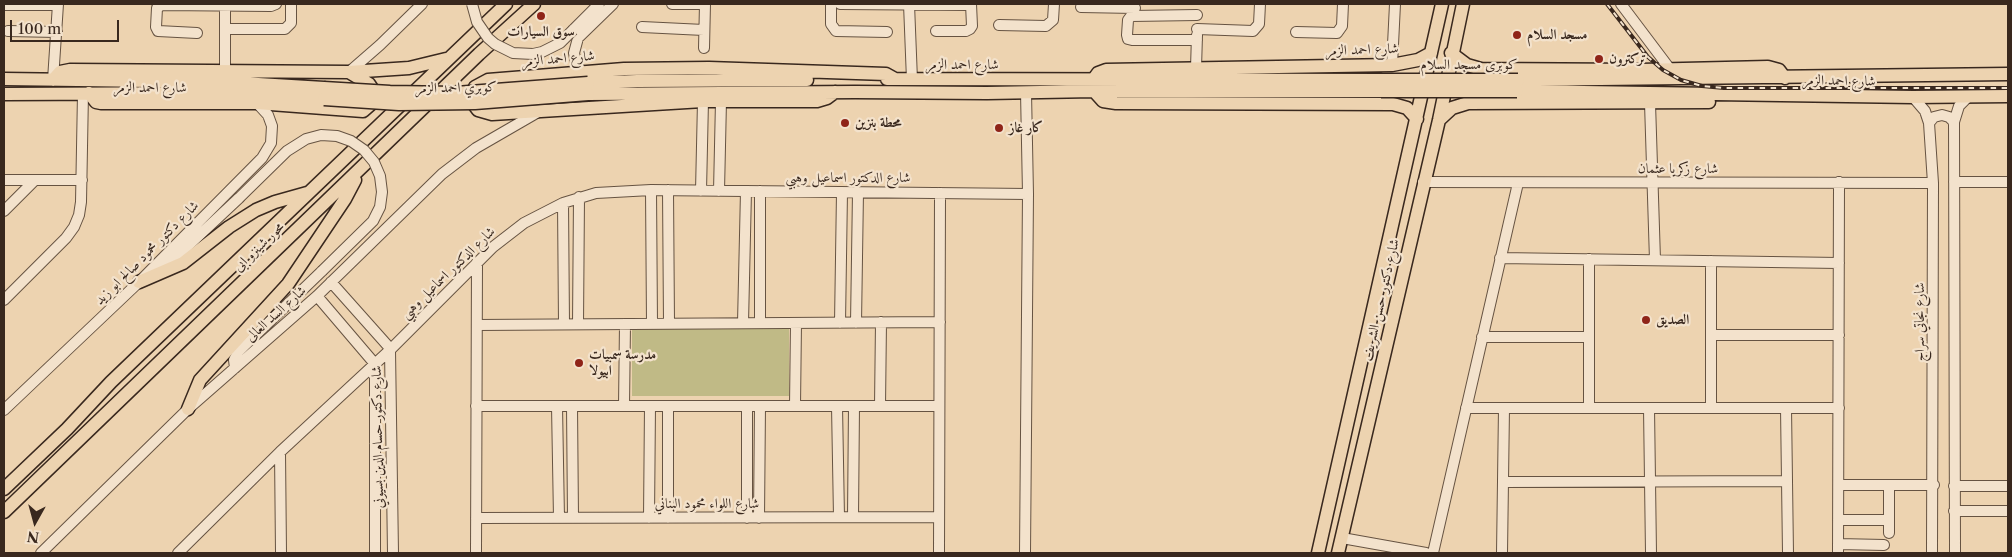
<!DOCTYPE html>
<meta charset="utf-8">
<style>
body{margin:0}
#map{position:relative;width:2012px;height:557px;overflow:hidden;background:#edd3b0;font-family:"Libre Caslon Text",serif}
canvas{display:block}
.frame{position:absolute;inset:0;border:5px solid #39281e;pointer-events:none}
.north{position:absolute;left:10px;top:497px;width:50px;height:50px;-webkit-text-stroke:4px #f3e2cc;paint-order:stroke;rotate:187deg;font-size:14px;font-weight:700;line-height:20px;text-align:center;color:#39281e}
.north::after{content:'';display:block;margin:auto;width:18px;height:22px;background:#39281e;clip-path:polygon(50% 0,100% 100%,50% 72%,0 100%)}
.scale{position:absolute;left:10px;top:20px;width:109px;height:22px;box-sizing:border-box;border:2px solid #39281e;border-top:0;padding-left:6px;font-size:15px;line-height:18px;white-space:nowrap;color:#39281e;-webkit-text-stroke:4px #f3e2cc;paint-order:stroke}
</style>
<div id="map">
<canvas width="2012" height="557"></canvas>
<div class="frame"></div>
<div class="north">N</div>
<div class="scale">100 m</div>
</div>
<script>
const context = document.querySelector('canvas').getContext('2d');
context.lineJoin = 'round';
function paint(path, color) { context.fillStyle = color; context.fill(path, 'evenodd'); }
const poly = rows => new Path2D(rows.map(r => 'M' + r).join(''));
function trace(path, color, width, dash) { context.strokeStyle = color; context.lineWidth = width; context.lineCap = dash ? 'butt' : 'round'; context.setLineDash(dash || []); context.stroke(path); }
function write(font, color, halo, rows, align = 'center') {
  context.font = font + ' "Libre Caslon Text",Amiri,serif'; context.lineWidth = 4.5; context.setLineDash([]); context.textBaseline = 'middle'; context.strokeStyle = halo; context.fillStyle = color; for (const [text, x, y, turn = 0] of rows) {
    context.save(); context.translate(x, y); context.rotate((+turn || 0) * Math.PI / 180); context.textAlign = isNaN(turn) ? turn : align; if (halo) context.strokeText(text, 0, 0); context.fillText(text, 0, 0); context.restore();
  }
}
const green = poly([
 [632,329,789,329,789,396,632,396]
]);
const minor = poly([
 [225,4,225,72],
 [672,4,705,4],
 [831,4,831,24,836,31,887,32],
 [840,4,971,5],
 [909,4,912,80],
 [1621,4,1670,69],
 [4,5,58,5],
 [1081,7,1135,8],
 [999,25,1046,26,1053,20,1054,4],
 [642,27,704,30],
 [225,29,285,29,291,23,291,4],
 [1197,29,1253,31,1259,24,1260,4],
 [573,30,599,4],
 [8,31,57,32],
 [936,31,966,31,970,29,972,26,971,4],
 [1296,32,1337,33,1342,26,1343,4],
 [197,33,158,31,156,27,157,8,162,5,271,6,276,4],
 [1197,40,1132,40,1128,39,1127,35,1128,20,1131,16,1197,15],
 [704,48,705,4],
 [1392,65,1395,4],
 [1196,68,1197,35],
 [581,71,576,63,574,53,578,38,613,4],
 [349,72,380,45,422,4],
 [53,80,58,4],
 [1913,97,1925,111,1929,123,1933,183,1932,553],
 [1650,103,1655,260],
 [1929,123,1934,117,1942,115,1949,117,1954,122],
 [4,180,82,180],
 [1423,182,1933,183],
 [1954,182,2008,182],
 [651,190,652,324],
 [668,190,669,323],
 [701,191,703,101],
 [719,191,721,101],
 [563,203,564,324],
 [4,211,35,180],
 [1500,258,1839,263],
 [1589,259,1589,408],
 [159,268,176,257,239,198],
 [331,282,388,346,390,350,393,553],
 [317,296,375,364,375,553],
 [4,300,66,238,74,227,79,215,81,202,83,93],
 [743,323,746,191],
 [760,323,760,191],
 [840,323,842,192],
 [856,323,858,192],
 [578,324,579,197],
 [477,325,940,322],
 [1711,335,1839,335],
 [1482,337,1589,337],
 [235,368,234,360,238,352,322,271],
 [476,406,939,406],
 [557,406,559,518],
 [572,406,573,518],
 [624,406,625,324],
 [668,406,668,518],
 [795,406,796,323],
 [837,406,839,517],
 [880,406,881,322],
 [1466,408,1839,408],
 [1649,408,1651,553],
 [1711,408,1711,261],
 [1786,408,1788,553],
 [4,410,139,282,262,158,271,143,272,126,268,115,257,103],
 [280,452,281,553],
 [1503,482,1787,481],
 [1839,485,1934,485],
 [1889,485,1889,533],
 [1954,486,2008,486],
 [1954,511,2008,511],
 [853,517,854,406],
 [476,518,939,517],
 [649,518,650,406],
 [747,518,747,406],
 [759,518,760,406],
 [1838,520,1884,520],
 [1342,538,1426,553],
 [1838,544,1884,545],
 [41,553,188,409,317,296,442,174,476,148,540,111],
 [178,553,280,452,390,350,493,247,524,223,563,203,596,193,651,190,1028,194],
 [476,553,477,262],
 [939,553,940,193],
 [1025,553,1028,194,1026,92],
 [1433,553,1518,183],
 [1502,553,1504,408],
 [1838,553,1839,182],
 [1955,553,1954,122,1959,106,1969,96]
]);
const major = poly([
 [1451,53,1467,65,1481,69,1641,70,1768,67,1779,70,1785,78],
 [4,79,225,82,324,88],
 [887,79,1380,80],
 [53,80,60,72,70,70,349,72,409,68,446,59],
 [1093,80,1098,73,1106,70,1392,65,1418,60,1431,53],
 [1518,80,2008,74],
 [588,83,637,81,807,80],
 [1094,91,1103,101,1116,103,1393,104,1407,108,1417,119],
 [1517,91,1913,97,2008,96],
 [835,92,827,98,817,101,703,101,492,114,478,110,475,106,472,96,475,87,488,80,624,69,709,68,886,74,895,79],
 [89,93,96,102,101,103,257,103,363,111,371,104,374,97,373,90,369,84,349,72],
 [4,94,224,93,321,99],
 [588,94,855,92,987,93,1094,91,1381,91],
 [1439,120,1452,108,1468,103,1709,102],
 [139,282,183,263,229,227,256,210,275,202,307,193],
 [188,409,200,380,288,284,345,199,355,180],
 [4,489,67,429,111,382,506,4],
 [4,512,479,54,534,4],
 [1318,553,1442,4],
 [1338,553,1439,120,1463,4]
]);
const rail = poly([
 [1607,4,1648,57,1663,70,1681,80,1702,86,1724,88,2008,88]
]);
const minorBridge = poly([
 [472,4,477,22,488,38,495,44,513,53,533,54,542,52,560,43,573,30],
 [239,198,287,151,306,139,321,135,337,136,351,141,364,150,374,162,380,176,382,192,380,207,373,221,322,271]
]);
const majorBridge = poly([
 [1380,80,1518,80],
 [324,88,390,92,456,93,588,83],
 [1381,91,1517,91],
 [324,99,399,104,475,103,588,94]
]);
const markers = [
 [541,16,5,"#8f2418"],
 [1517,35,5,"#8f2418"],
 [1599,59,5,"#8f2418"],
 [845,123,5,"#8f2418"],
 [999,128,5,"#8f2418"],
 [1646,320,5,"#8f2418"],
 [579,363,5,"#8f2418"]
];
const poiNames = [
 ["سوق السيارات",541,32,"center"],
 ["مسجد السلام",1527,35],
 ["تركترون",1609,59],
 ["محطة بنزين",855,123],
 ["كار غاز",1009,128],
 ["الصديق",1656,320],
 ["مدرسة سمبيات",589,355],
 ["ابيولا",589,371]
];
const streetNames = [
 ["شارع احمد الزمر",1362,50,-2],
 ["شارع احمد الزمر",558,59,-5],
 ["شارع احمد الزمر",962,65],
 ["كوبرى مسجد السلام",1469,65],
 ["شارع احمد الزمر",1839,81,1],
 ["شارع احمد الزمر",150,88],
 ["كوبري احمد الزمر",456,88,-1],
 ["شارع زكريا عثمان",1678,169],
 ["شارع الدكتور اسماعيل وهبي",848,178],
 ["محور شينزو ابى",259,247,-44],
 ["شارع دكتور محمود صالح ابو زيد",147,253,-45],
 ["شارع الدكتور اسماعيل وهبي",448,273,-44],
 ["شارع دكتور حسن الشريف",1381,300,-77],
 ["شارع السد العالى",276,314,-42],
 ["شارع نجاتي سراج",1920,322,-90],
 ["شارع دكتور حسام الدين بسيوني",378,437,-91],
 ["شارع اللواء محمود البناني",707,504]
];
paint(green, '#c0ba86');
trace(minor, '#665342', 12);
trace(major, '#39281e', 15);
trace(minor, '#f3e2cc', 10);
trace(major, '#edd3b0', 12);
trace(rail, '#39281e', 4);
trace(rail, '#f3e2cc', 2, [5.5]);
trace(minorBridge, '#665342', 12, []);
trace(majorBridge, '#39281e', 15, []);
trace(minorBridge, '#f3e2cc', 10);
trace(majorBridge, '#edd3b0', 12);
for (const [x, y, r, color] of markers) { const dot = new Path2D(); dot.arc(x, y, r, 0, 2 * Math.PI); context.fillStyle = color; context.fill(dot); trace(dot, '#f3e2cc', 2); }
write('bold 14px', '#39281e', '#f3e2cc', poiNames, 'left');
write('14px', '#39281e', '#f3e2cc', streetNames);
</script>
